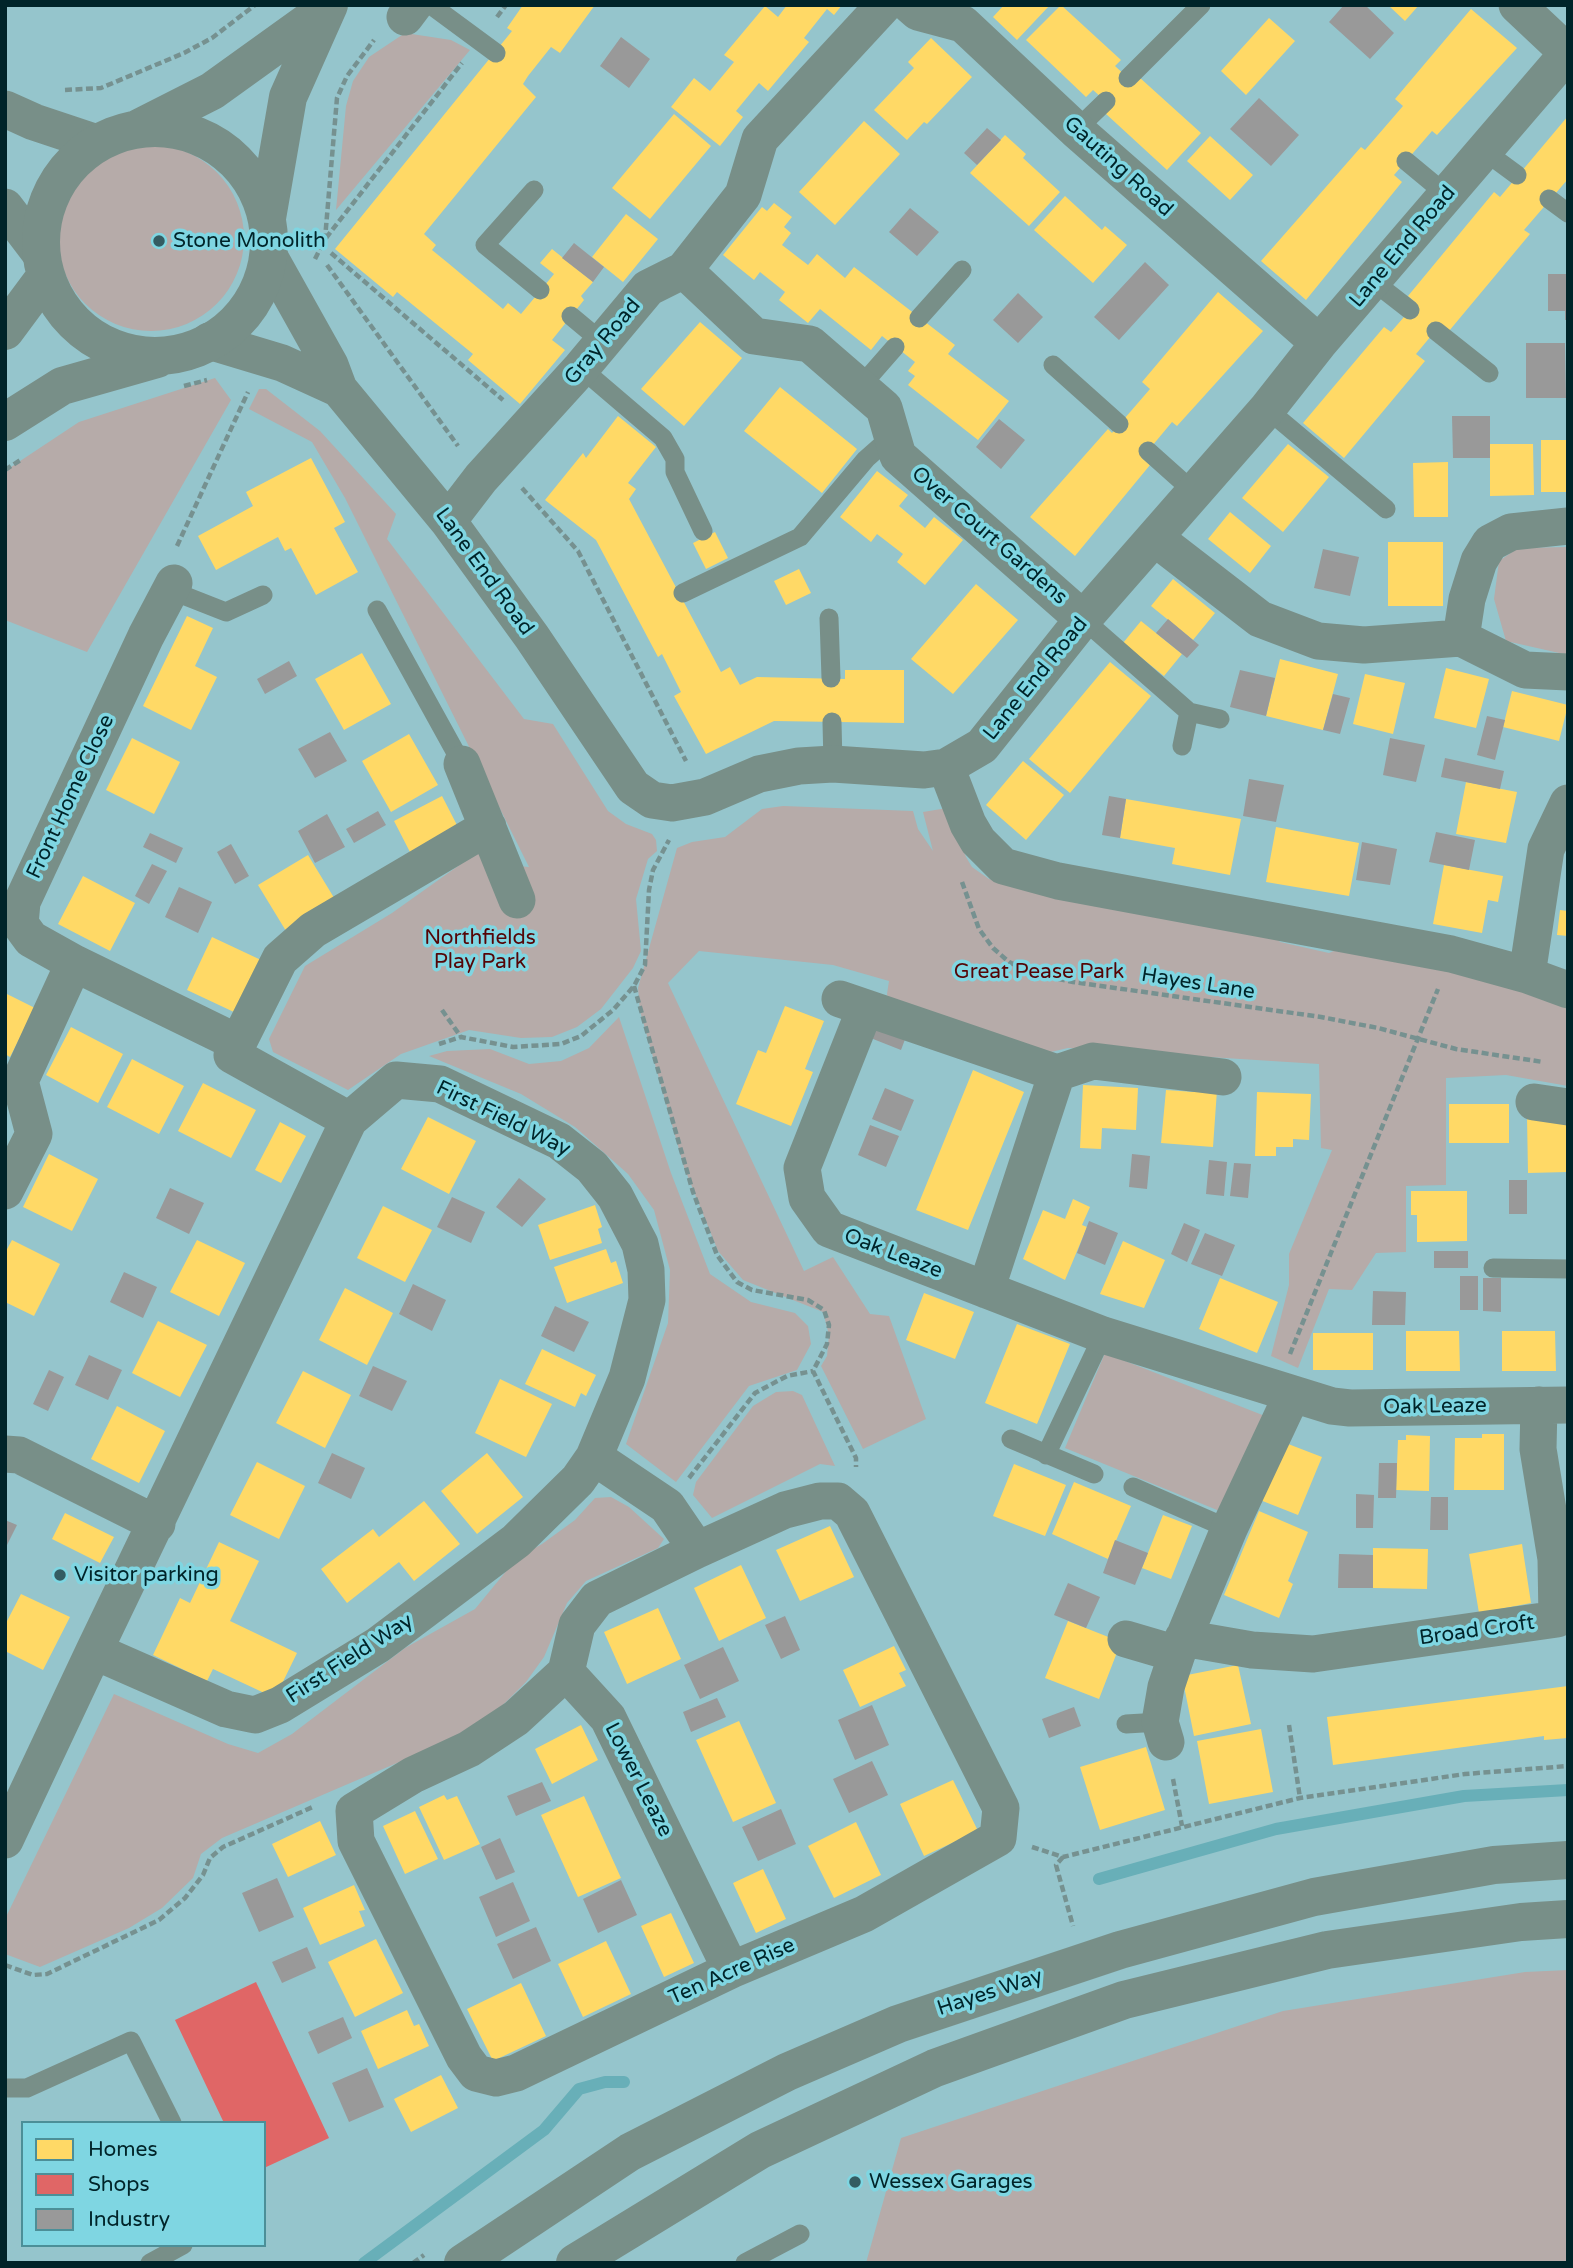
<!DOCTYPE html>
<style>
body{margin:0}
#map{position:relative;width:1573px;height:2268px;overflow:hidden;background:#95c5cc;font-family:"Varela Round",sans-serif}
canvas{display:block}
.frame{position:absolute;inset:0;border:7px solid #002429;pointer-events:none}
.legend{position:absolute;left:21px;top:2121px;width:245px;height:126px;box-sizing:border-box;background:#7fd6e2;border:2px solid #4c8f98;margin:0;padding:9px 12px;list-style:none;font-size:21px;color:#002429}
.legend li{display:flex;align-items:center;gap:14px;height:35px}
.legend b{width:35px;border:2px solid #4c8f98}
</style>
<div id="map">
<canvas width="1573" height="2268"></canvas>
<div class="frame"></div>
<ul class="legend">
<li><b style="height:19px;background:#ffd966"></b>Homes</li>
<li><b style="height:19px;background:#e06666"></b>Shops</li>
<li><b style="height:19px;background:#999"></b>Industry</li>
</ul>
</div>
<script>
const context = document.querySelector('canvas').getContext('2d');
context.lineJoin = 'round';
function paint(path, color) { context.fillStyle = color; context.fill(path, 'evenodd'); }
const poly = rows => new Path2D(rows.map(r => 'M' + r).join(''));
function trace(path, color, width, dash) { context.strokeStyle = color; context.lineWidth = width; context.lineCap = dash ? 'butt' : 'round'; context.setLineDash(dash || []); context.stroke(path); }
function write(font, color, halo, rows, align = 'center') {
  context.font = font + ' "Varela Round",sans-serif'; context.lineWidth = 7; context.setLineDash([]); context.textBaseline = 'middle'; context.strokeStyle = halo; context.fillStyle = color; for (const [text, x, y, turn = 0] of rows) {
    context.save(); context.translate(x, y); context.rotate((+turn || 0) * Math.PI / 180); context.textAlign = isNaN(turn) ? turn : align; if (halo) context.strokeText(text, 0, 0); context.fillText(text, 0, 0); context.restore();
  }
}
const green = poly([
 [405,33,451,40,470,50,336,210,346,106,353,81,369,57],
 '58 238a93 93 0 1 1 186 0a93 93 0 1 1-186 0Z',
 [215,378,231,400,87,652,5,620,5,471,79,422],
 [259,389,266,389,320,431,396,514,387,539,524,719,553,724,608,811,626,824,652,834,656,840,657,851,648,859,636,899,641,951,633,968,601,1009,577,1027,552,1037,521,1038,469,1030,401,1054,348,1090,273,1052,269,1039,305,966,392,913,482,849,496,864,529,867,345,498,312,442,249,409],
 [1568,547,1568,655,1506,641,1494,599,1499,561,1518,548],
 [783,806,913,811,918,829,933,851,923,812,947,808,966,857,972,867,989,879,1271,930,1280,942,1329,953,1348,945,1568,999,1568,1086,1506,1075,1446,1078,1446,1185,1406,1186,1406,1252,1376,1253,1352,1290,1329,1289,1298,1368,1271,1356,1289,1285,1289,1254,1332,1150,1321,1148,1319,1064,1068,1048,1038,1055,890,1008,887,994,889,981,833,965,699,951,668,983,804,1271,833,1257,870,1314,889,1316,926,1419,863,1449,821,1366,827,1356,829,1335,823,1312,743,1280,718,1251,684,1167,640,1011,638,988,677,848,692,842,725,837,762,809],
 [619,1017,671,1173,710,1274,751,1302,795,1313,808,1326,811,1344,797,1370,749,1386,676,1482,626,1444,668,1323,670,1270,654,1210,628,1174,575,1127,521,1094,429,1056,447,1051,490,1049,529,1064,561,1061,589,1048],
 [1105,1353,1270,1418,1222,1512,1065,1448],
 [793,1391,802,1395,835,1466,820,1464,712,1518,693,1495,696,1482,753,1406,776,1392],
 [611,1497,629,1507,664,1539,658,1548,586,1581,567,1603,544,1657,526,1682,493,1715,446,1742,222,1838,201,1854,193,1878,162,1908,129,1928,40,1967,5,1954,5,1919,114,1694,228,1744,258,1753,292,1734,405,1648,475,1609,517,1558,542,1544,575,1520,595,1498],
 [1568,1970,1568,2263,866,2263,901,2138,1283,2011,1525,1972]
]);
const homes = poly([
 [523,5,595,5,560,53,551,47,528,76,523,84,536,97,424,234,436,245,432,250,448,263,503,309,508,303,521,314,554,274,540,263,552,249,593,282,581,296,584,300,552,340,565,350,520,404,468,360,473,354,397,292,393,297,335,249,512,31,507,28],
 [787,5,842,5,834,15,827,9,804,38,809,42,768,91,759,83,736,111,743,117,720,146,671,107,694,78,710,91,734,62,724,55,765,6,778,17],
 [1004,5,1050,5,1017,40,993,17],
 [1061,5,1121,60,1115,66,1128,78,1139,77,1201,133,1167,170,1105,113,1111,106,1093,90,1086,97,1026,40],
 [1388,5,1419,5,1405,21],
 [1471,9,1517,48,1437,135,1432,131,1394,175,1402,182,1306,300,1261,261,1361,147,1365,150,1403,106,1395,99],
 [1269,18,1295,41,1246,95,1221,71],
 [931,38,972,77,927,124,924,122,907,140,874,110,914,68,908,62],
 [674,114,711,146,650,219,612,188],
 [1568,116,1568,179,1524,230,1530,234,1449,331,1441,324,1416,354,1425,361,1344,458,1303,423,1384,327,1391,332,1410,310,1416,303,1408,296,1494,192,1500,197],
 [864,121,900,154,835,225,799,192],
 [1005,135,1026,154,1023,158,1060,192,1029,226,970,173],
 [1210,136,1253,175,1230,200,1187,161],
 [1065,196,1102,230,1105,226,1127,245,1093,283,1034,230],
 [774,203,792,217,784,227,791,233,782,245,808,265,817,254,845,278,854,267,955,345,948,354,1009,401,978,440,908,385,915,376,908,371,915,362,882,336,871,350,820,309,808,323,779,300,785,292,760,272,754,280,723,255,762,207,767,211],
 [626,214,658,239,623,282,592,257],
 [1218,292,1263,331,1177,426,1172,422,1142,458,1150,465,1075,556,1030,517,1108,429,1112,433,1150,389,1142,382],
 [700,322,742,358,684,426,641,389],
 [780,387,857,449,822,493,744,431],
 [618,416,656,447,628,483,636,489,629,499,721,672,730,667,740,685,757,677,845,679,845,670,904,670,904,723,774,721,706,754,674,696,681,692,662,654,658,657,596,540,545,500,583,453,586,458],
 [1541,440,1568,440,1568,492,1541,492],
 [1288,444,1329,477,1283,532,1242,498],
 [1490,444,1533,444,1534,495,1490,496],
 [311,458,345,522,334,528,358,572,316,595,291,548,285,551,278,537,216,570,198,536,253,506,246,492],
 [1448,462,1448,517,1414,517,1413,463],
 [877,471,908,495,899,506,925,528,934,517,963,540,925,585,897,562,903,554,877,534,871,542,840,517],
 [1230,512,1271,546,1250,573,1208,539],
 [715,532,728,558,706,569,693,543],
 [1388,542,1443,542,1443,606,1388,606],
 [799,569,811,593,786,605,774,581],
 [1173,579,1215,613,1193,640,1151,606],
 [976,584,1018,620,953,694,911,659],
 [187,616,213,628,195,666,217,677,191,730,143,706],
 [1141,621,1182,654,1164,676,1123,643],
 [362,653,391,704,344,730,315,679],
 [1280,659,1338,674,1323,730,1266,716],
 [1110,662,1151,696,1070,793,1029,759],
 [1446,668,1489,679,1476,728,1434,718],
 [1365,674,1405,683,1393,734,1353,724],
 [1512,691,1568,705,1559,741,1503,727],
 [409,734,438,785,391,812,362,761],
 [132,738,180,762,154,814,106,790],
 [1023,761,1064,795,1026,840,986,805],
 [1466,782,1517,792,1506,843,1456,834],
 [442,796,459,829,411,854,394,821],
 [1126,799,1241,819,1230,875,1172,864,1175,848,1120,838],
 [1276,827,1359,843,1349,896,1266,882],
 [308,855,336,901,286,931,258,885],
 [1444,865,1503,876,1498,902,1488,900,1482,933,1433,924],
 [83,876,135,903,110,951,58,924],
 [1560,910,1568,911,1568,936,1557,935],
 [212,937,261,960,236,1013,187,990],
 [5,993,35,1008,10,1057,5,1054],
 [785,1006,824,1021,805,1069,813,1072,791,1126,736,1104,758,1050,766,1053],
 [71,1027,123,1054,98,1103,46,1075],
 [132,1059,184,1086,159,1134,107,1107],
 [973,1070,1024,1092,968,1230,916,1210],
 [203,1083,256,1110,231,1158,178,1131],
 [1083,1085,1138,1088,1136,1130,1102,1128,1101,1149,1080,1148],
 [1195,1088,1217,1090,1213,1147,1161,1143,1166,1090,1194,1092],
 [1257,1092,1311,1094,1309,1140,1293,1139,1293,1147,1276,1147,1276,1156,1255,1156],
 [1449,1104,1509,1104,1509,1143,1449,1143],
 [428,1117,476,1141,449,1194,401,1169],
 [1527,1117,1568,1121,1568,1172,1528,1173],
 [280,1122,306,1136,281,1183,255,1170],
 [49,1154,98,1179,72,1231,23,1207],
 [1411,1191,1467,1191,1467,1241,1417,1242,1417,1215,1411,1215],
 [1073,1199,1090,1207,1082,1225,1087,1227,1065,1280,1023,1259,1043,1210,1065,1219],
 [595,1205,602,1227,598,1229,602,1243,550,1260,538,1225],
 [383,1206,432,1230,405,1282,357,1258],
 [12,1240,60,1264,34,1316,5,1302,5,1253],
 [197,1240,245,1263,219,1316,170,1292],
 [1123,1241,1165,1260,1144,1308,1100,1294],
 [606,1249,611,1263,616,1261,623,1283,567,1303,554,1267],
 [1220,1278,1278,1302,1257,1353,1199,1329],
 [345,1288,393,1313,367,1365,319,1340],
 [924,1293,974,1312,955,1359,906,1340],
 [158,1321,207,1345,180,1397,132,1373],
 [1017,1324,1070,1344,1037,1424,985,1403],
 [1406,1331,1459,1331,1460,1371,1406,1371],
 [1502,1331,1555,1331,1556,1371,1502,1371],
 [1313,1333,1373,1333,1373,1370,1313,1370],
 [542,1349,596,1375,586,1396,581,1393,575,1407,525,1384],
 [303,1371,351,1395,325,1448,276,1423],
 [500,1379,552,1404,526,1457,475,1433],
 [117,1406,165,1431,139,1483,91,1459],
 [1482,1434,1504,1434,1504,1490,1454,1490,1455,1438,1482,1438],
 [1406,1435,1430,1436,1429,1491,1396,1490,1398,1440,1406,1440],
 [1283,1442,1322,1457,1298,1515,1260,1500],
 [487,1453,523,1497,477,1534,441,1491],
 [257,1462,305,1486,279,1539,230,1515],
 [1014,1464,1066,1485,1045,1536,993,1516],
 [1074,1482,1131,1506,1108,1559,1052,1534],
 [424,1501,460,1544,414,1581,399,1562,347,1603,321,1569,373,1529,379,1537],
 [1259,1511,1308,1532,1288,1581,1293,1584,1279,1618,1224,1595],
 [65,1513,114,1537,100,1563,52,1539],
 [1163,1515,1192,1526,1171,1579,1142,1568],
 [830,1526,854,1577,800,1601,776,1550],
 [219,1542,259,1561,230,1621,297,1653,275,1698,213,1669,207,1681,153,1655,180,1598,190,1603],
 [1522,1544,1531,1603,1479,1613,1469,1554],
 [1373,1548,1428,1549,1427,1589,1373,1588],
 [741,1565,766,1618,719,1641,694,1588],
 [21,1594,70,1617,43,1670,5,1651,5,1625],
 [658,1608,681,1659,627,1684,604,1632],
 [1068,1621,1121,1642,1099,1699,1045,1678],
 [894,1646,906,1670,899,1673,906,1686,860,1707,843,1670],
 [1238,1665,1251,1724,1194,1736,1182,1676],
 [1568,1686,1568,1738,1544,1740,1544,1736,1333,1765,1327,1717],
 [739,1721,776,1803,733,1822,696,1740],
 [581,1725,598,1760,552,1784,535,1749],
 [1261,1729,1273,1792,1209,1804,1197,1741],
 [1146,1747,1165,1810,1100,1830,1080,1767],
 [953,1780,978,1831,924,1856,900,1804],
 [444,1795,447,1800,457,1796,480,1844,444,1860,419,1807],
 [584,1796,621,1878,578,1897,541,1815],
 [415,1811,438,1859,405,1874,383,1826],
 [320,1821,336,1855,288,1877,272,1844],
 [856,1822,881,1875,834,1898,808,1846],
 [763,1869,786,1919,756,1933,733,1883],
 [354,1885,365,1910,359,1911,365,1926,320,1945,303,1908],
 [671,1913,694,1963,664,1977,641,1926],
 [376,1939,403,1993,355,2017,328,1962],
 [606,1941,631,1994,583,2017,558,1964],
 [521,1983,546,2036,493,2061,467,2009],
 [407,2010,414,2026,419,2024,429,2046,378,2069,361,2031],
 [441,2075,458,2108,411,2132,394,2099]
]);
const shops = poly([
 [256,1982,329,2138,264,2168,264,2123,224,2123,175,2020]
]);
const industry = poly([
 [1344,5,1365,5,1394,33,1370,59,1329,22],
 [621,37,650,59,629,88,600,66],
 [1259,98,1299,135,1271,166,1230,129],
 [987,128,1001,140,977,165,964,153],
 [910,208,939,232,917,256,889,232],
 [574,243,604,267,593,282,562,258],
 [1145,262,1169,285,1119,340,1094,317],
 [1548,274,1568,274,1568,320,1565,320,1565,311,1548,311],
 [1018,293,1043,317,1018,343,993,320],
 [1526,343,1565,343,1566,398,1526,398],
 [1452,416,1490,416,1490,458,1453,458],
 [999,419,1025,440,1001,469,976,447],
 [1323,549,1359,557,1350,596,1314,588],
 [1168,619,1199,645,1187,658,1156,633],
 [289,661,297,676,265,694,257,679],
 [1240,670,1275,678,1266,716,1230,707],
 [1333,694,1350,698,1340,734,1323,730],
 [1487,716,1505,720,1495,760,1477,755],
 [330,732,347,761,315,778,298,749],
 [1390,738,1425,745,1416,782,1383,775],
 [1445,758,1504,771,1500,789,1441,777],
 [1249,779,1284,785,1276,822,1243,816],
 [1109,796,1126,799,1120,838,1102,835],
 [378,811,386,825,354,843,346,829],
 [327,814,345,847,315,863,298,831],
 [1436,832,1475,840,1469,870,1429,862],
 [150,833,183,848,176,863,143,847],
 [1362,842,1397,849,1390,885,1356,880],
 [231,844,249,876,235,884,217,852],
 [152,864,167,871,149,904,135,896],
 [179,887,212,902,198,933,165,917],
 [874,1021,907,1034,901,1050,868,1037],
 [885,1088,914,1100,901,1131,872,1119],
 [870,1125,899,1136,886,1167,858,1155],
 [1132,1154,1150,1156,1147,1189,1129,1187],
 [1209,1160,1227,1162,1224,1196,1206,1194],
 [1234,1163,1251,1164,1248,1198,1230,1196],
 [519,1178,546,1199,522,1227,496,1207],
 [1509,1180,1527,1180,1527,1214,1509,1214],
 [170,1188,204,1203,189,1234,156,1218],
 [452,1197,485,1212,471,1243,437,1227],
 [1089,1221,1118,1233,1105,1265,1077,1253],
 [1184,1223,1200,1230,1187,1262,1171,1254],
 [1205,1233,1235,1245,1222,1276,1191,1264],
 [1434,1251,1468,1251,1468,1268,1434,1268],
 [124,1272,157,1287,143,1318,110,1302],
 [1460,1276,1478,1276,1478,1310,1460,1310],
 [1483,1278,1501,1278,1501,1312,1483,1311],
 [413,1284,446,1300,432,1331,399,1314],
 [1373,1291,1406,1292,1405,1325,1372,1325],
 [555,1306,589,1322,574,1352,541,1336],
 [89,1355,122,1370,108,1400,75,1385],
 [373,1366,407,1381,392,1411,359,1396],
 [49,1370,64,1377,48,1411,33,1404],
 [332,1453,365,1468,351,1499,318,1483],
 [1379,1463,1397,1463,1396,1498,1378,1498],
 [1356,1494,1374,1495,1373,1528,1356,1528],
 [1431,1497,1448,1497,1448,1530,1430,1530],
 [5,1520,17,1525,5,1549],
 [1115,1540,1148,1553,1135,1585,1103,1573],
 [1339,1554,1373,1555,1373,1588,1338,1588],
 [1068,1583,1100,1597,1086,1628,1054,1615],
 [785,1616,800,1650,781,1659,765,1625],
 [723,1647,739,1681,700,1699,684,1665],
 [717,1698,726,1717,691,1732,683,1712],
 [872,1705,889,1745,855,1760,838,1720],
 [1074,1707,1081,1726,1049,1738,1042,1719],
 [872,1761,888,1795,849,1813,833,1779],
 [542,1782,551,1801,516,1816,507,1796],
 [781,1809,796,1844,758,1861,742,1827],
 [500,1838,515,1872,496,1880,481,1847],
 [277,1878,294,1917,259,1932,242,1893],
 [621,1880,637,1915,598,1933,583,1899],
 [513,1882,530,1921,496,1937,479,1897],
 [536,1927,551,1961,513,1979,497,1944],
 [307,1947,316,1968,282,1983,272,1962],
 [343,2017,352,2038,318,2054,308,2032],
 [367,2068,384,2107,349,2122,332,2083]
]);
const stream = poly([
 [1099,1879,1276,1829,1464,1796,1568,1790],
 [364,2263,544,2130,579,2089,605,2082,624,2082]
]);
const path = poly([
 [497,17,506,5],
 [65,90,101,88,184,53,212,38,255,5],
 [326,238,462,63],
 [331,253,503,400],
 [315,259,325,239,337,98,347,76,374,40],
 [327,265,458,446],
 [184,386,207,380],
 [5,470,22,459],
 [522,488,578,551,686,761],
 [177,546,248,392],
 [962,882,979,929,993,948,1009,962,1032,973,1073,982,1321,1017,1378,1028,1456,1049,1543,1062],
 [634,986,693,1192,717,1255,737,1282,752,1290,808,1300,824,1310,829,1325,827,1344,813,1371,856,1458,856,1467],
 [442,1010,461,1037],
 [439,1044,461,1037,513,1047,561,1044,581,1036,613,1010,634,986,645,965,649,890,653,870,669,840],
 [1290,1354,1438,989],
 [689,1478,755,1393,787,1376,813,1371],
 [1289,1725,1300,1798],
 [1173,1779,1182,1826],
 [1032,1847,1063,1857,1300,1798,1465,1774,1568,1766],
 [1063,1857,1056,1865,1073,1926],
 [5,1965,33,1975,47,1974,159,1920,185,1898,203,1875,210,1858,223,1847,315,1806],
 [413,2263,424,2255]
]);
const service = poly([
 [431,5,496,53],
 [1128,78,1201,5],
 [1076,130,1106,101],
 [1483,150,1517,175],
 [1406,161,1447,195],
 [534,190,485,245,540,290],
 [1549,199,1568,213],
 [1374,282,1410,310],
 [571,316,601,341],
 [919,318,962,270],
 [1436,331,1489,373],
 [1053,365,1119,424],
 [581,368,663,438,675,459,675,472,703,531],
 [860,387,895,347],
 [1267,409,1386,509],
 [1148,451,1195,493],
 [170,590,226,612,263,595],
 [683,593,800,537,866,459,892,436],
 [377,610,462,764],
 [829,618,831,678],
 [1083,619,1189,712],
 [832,722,833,764],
 [1182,746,1189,712,1220,719],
 [1493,1268,1568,1269],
 [1011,1439,1094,1474],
 [1046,1455,1103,1335],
 [1133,1487,1229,1529],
 [1126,1724,1160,1722],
 [5,2088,27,2088,131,2041,172,2123],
 [150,2263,183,2245],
 [745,2263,800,2234]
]);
const minor = poly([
 [910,5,918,12,963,24,1076,130,1319,343],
 [1517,5,1568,53],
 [405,17,414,5],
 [5,109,34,122,97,143],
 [5,207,40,253],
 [269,256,330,365,339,389,448,521,532,637,633,787,652,800,672,803,705,797,759,774,799,766,833,764,924,770,946,767,982,746,1083,619,1267,409,1319,343,1568,53],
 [684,270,754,336,810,344,884,408,898,456,1083,619],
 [209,341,282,363,339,389],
 [448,521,481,478,581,368,648,288,684,270,743,195,760,139,884,5],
 [1568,526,1511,532,1490,543,1479,561,1467,599,1461,638,1525,670,1568,672],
 [1155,538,1260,619,1318,641,1364,645,1461,638],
 [174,583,146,636,22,902,20,924,31,939,74,963,238,1043],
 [462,764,517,900],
 [946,767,968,824,978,841,1003,866,1058,881,1451,954,1527,975,1568,990],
 [1527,975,1546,849,1568,803],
 [840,999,1057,1073,986,1290],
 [865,1009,802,1168,807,1198,829,1229,1103,1335,1332,1406,1350,1408,1568,1405],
 [1057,1073,1093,1061,1223,1077],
 [1534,1102,1568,1107],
 [349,1120,232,1055,280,959,313,930,488,827],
 [5,1191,34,1134,20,1081,74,963],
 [5,1454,19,1455,157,1524],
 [1183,1638,1252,1650,1313,1654,1557,1619,1556,1559,1538,1449,1539,1405],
 [1126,1639,1177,1654],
 [566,1672,516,1718,469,1749,413,1775,354,1811,356,1841,464,2057,476,2073,496,2078,516,2073,731,1970,864,1914,998,1838,1001,1808,852,1513,838,1501,820,1501,785,1510,697,1550],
 [566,1672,608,1718,731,1970],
 [566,1672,577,1625,597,1599,697,1550,667,1506,594,1457],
 [1166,1742,1160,1722,1166,1687,1177,1654,1229,1529,1292,1395],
 [5,1840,94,1651,349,1120,396,1080,440,1084,559,1141,592,1167,615,1196,640,1244,646,1270,647,1300,627,1378,594,1457,578,1480,516,1541,378,1645,280,1705,255,1715,226,1709,94,1651]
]);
const tertiary = poly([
 '41 242a114 114 0 1 1 228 0a114 114 0 1 1-228 0Z',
 [139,128,212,91,326,9],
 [267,218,288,97,329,5],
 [5,331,45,277],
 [5,422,62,386,157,359],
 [463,2263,630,2152,787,2072,898,2024,1120,1950,1314,1897,1494,1865,1568,1860],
 [575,2263,760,2150,935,2068,1124,2000,1327,1950,1521,1922,1568,1919]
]);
const markers = [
 [159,241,7,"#345c62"],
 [60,1575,7,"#345c62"],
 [855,2182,7,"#345c62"]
];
const streetNames = [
 ["Gauting Road",1118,167,42],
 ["Lane End Road",1403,247,-50],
 ["Gray Road",603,342,-50],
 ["Over Court Gardens",989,536,41],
 ["Lane End Road",484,572,54],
 ["Lane End Road",1036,679,-51],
 ["Front Home Close",71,797,-65],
 ["Hayes Lane",1198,984,9],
 ["First Field Way",503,1119,26],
 ["Oak Leaze",893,1254,21],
 ["Oak Leaze",1435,1407,-1],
 ["Broad Croft",1477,1631,-8],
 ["First Field Way",350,1659,-33],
 ["Lower Leaze",638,1780,63],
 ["Ten Acre Rise",732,1972,-24],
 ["Hayes Way",990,1993,-18]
];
const poiNames = [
 ["Stone Monolith",173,241],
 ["Visitor parking",74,1575],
 ["Wessex Garages",869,2182]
];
const parkNames = [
 ["Northfields",480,938],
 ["Play Park",480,962],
 ["Great Pease Park",1039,972]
];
paint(green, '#b6aba9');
paint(homes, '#ffd966');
paint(shops, '#e06666');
paint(industry, '#999');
trace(stream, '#68afb8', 12);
trace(path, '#769190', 4.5, [7, 3.5]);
trace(service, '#788f88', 19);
trace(minor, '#788f88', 37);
trace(tertiary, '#788f88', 38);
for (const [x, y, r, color] of markers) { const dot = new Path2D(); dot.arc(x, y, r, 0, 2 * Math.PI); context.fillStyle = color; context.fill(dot); trace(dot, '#7fd6e2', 2.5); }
write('21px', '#002429', '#7fd6e2', streetNames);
write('21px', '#002429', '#7fd6e2', poiNames, 'left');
write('21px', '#550506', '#7fd6e2', parkNames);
</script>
